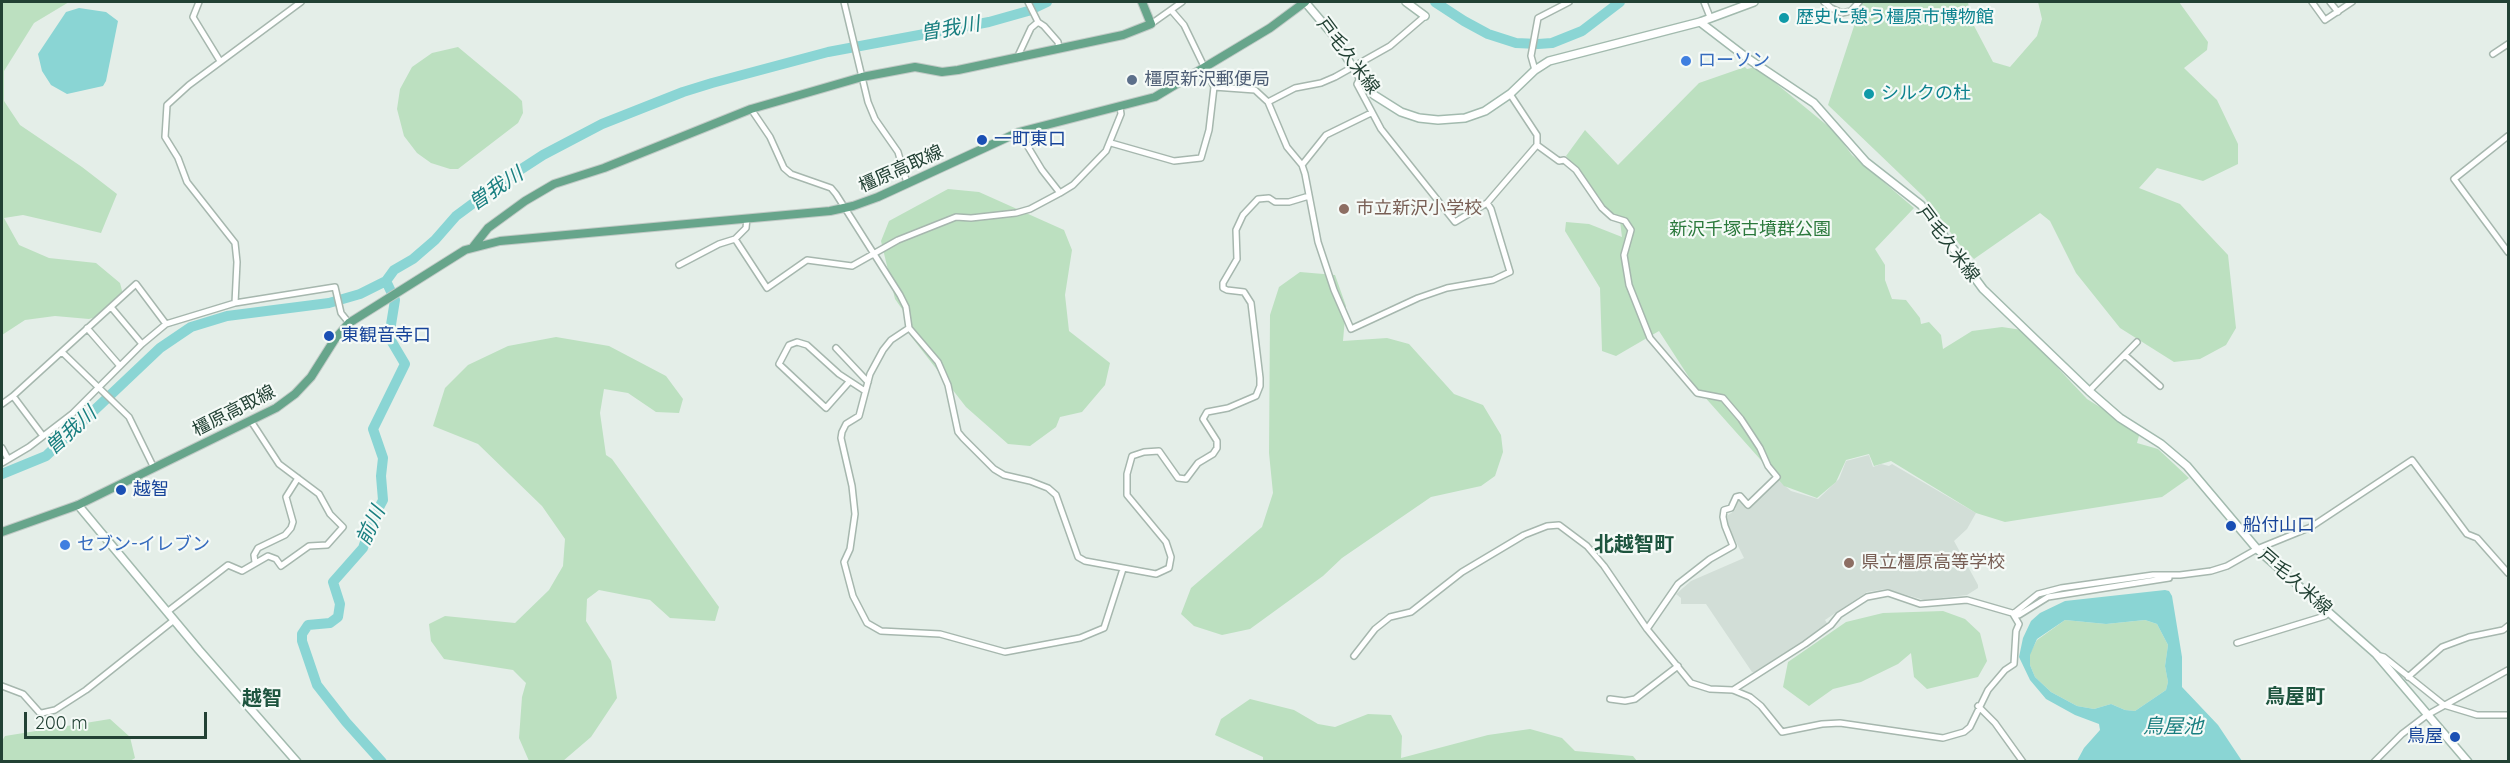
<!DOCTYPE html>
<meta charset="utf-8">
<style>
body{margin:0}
#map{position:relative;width:2510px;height:763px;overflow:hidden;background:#e4eee8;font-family:Quicksand,sans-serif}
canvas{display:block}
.frame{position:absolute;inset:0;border:3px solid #224134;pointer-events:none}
.scale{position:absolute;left:24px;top:712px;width:183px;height:27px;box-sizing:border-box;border:3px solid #224134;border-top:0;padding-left:8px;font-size:18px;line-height:21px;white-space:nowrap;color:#224134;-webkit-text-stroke:4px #f5faf7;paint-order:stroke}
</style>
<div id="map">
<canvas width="2510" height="763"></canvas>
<div class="frame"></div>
<div class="scale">200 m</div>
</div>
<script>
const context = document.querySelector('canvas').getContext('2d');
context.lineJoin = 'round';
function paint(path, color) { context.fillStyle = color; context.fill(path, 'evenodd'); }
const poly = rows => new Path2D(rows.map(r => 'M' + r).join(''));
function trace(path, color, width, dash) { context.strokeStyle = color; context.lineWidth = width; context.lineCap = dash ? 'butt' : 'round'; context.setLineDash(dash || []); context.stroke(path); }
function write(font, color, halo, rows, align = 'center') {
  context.font = font + ' Quicksand,"Noto Sans JP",sans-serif'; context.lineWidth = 4.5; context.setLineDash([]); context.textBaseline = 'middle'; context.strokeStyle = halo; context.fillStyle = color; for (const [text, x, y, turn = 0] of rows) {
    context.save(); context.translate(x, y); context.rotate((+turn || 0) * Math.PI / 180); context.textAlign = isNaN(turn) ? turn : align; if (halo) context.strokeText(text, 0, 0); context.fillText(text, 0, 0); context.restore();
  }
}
const built = poly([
 [1869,455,1873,467,1881,464,1889,466,1892,464,1976,513,1967,529,1954,541,1978,585,1978,588,1967,595,1924,600,1886,589,1867,592,1825,620,1828,625,1758,672,1752,672,1706,604,1681,604,1681,598,1676,594,1691,581,1744,558,1728,526,1727,516,1735,510,1739,498,1748,509,1778,480,1791,491,1818,499,1839,479,1846,461]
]);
const green = poly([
 [2,2,69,2,34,23,4,71,4,101,20,125,82,167,117,194,101,233,23,215,4,218,19,245,49,258,96,263,120,283,124,298,107,314,89,319,55,316,25,320,2,335],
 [1862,2,1968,2,1971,20,1993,62,2010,67,2037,36,2042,19,2038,2,2179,2,2208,42,2207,50,2184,68,2217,100,2238,144,2238,164,2203,181,2157,168,2139,188,2180,204,2228,255,2236,328,2226,345,2200,359,2174,362,2120,328,2076,273,2050,221,2040,213,1974,259,1960,245,1924,197,1828,105],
 [458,47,517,96,522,101,523,113,518,123,458,169,450,169,431,163,417,153,404,136,397,109,400,89,412,67,432,53],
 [1745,67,1747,69,1756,67,1834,131,1852,155,1914,208,1875,249,1885,265,1885,280,1892,299,1906,300,1920,318,1921,324,1929,322,1941,335,1943,349,1972,331,2002,327,2022,330,2087,399,2140,432,2137,443,2158,449,2189,478,2162,497,2005,522,1976,513,1891,461,1874,466,1869,454,1846,460,1836,482,1817,498,1784,486,1694,385,1659,331,1616,356,1602,351,1600,288,1565,231,1566,222,1589,224,1622,237,1620,221,1607,210,1566,156,1585,130,1618,165,1699,83],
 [948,189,979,192,1064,230,1072,250,1065,295,1069,331,1110,363,1105,385,1082,412,1060,417,1056,427,1030,446,1008,444,966,407,910,335,907,316,895,299,881,241,889,221],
 [1300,272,1335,275,1346,306,1343,341,1387,338,1409,344,1454,394,1483,405,1501,435,1503,452,1495,476,1481,486,1431,497,1342,558,1323,576,1250,629,1222,635,1194,626,1181,614,1191,588,1262,527,1273,493,1269,453,1270,315,1279,287],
 [556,337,609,346,666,376,683,399,679,413,656,412,628,393,604,389,600,413,606,455,612,459,719,607,715,621,670,618,650,600,599,590,587,599,586,621,611,661,617,698,591,737,563,761,529,761,519,738,522,697,526,683,513,670,444,659,431,641,429,624,445,616,515,623,549,590,563,566,565,539,542,506,478,444,433,426,445,388,468,365,508,346],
 [1943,611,1965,619,1980,633,1987,661,1978,677,1927,689,1914,677,1911,653,1898,664,1861,682,1833,689,1809,706,1783,687,1788,662,1846,622,1883,613],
 [2065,620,2106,624,2145,620,2157,624,2168,645,2165,666,2168,682,2166,690,2135,711,2125,710,2111,704,2094,709,2077,706,2051,692,2035,677,2030,665,2029,655,2037,640],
 [1250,699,1294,710,1318,724,1335,727,1368,714,1391,715,1402,736,1401,758,1488,735,1530,729,1562,738,1575,751,1633,756,1637,761,1263,761,1263,757,1215,735,1221,719],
 [110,719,130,737,135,758,130,761,2,761,2,741,5,736]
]);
const water = poly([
 [79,8,106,12,118,21,106,81,103,86,67,94,51,85,42,71,38,54,66,12],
 [2165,590,2169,591,2172,596,2182,657,2182,687,2218,725,2242,761,2077,761,2084,748,2100,730,2099,724,2075,715,2046,699,2030,680,2019,657,2023,638,2031,621,2040,613,2065,601],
 [2065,620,2106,624,2145,620,2157,624,2168,645,2165,666,2168,682,2166,690,2135,711,2125,710,2111,704,2094,709,2077,706,2051,692,2035,677,2030,665,2030,655,2037,639]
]);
const river = poly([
 [1435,2,1464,21,1488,34,1516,43,1538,44,1552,43,1582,31,1620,2],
 [2,474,46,456,160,348,191,327,227,316,329,303,360,294,386,281,394,270,413,259,435,240,456,216,506,179,543,155,602,124,683,92,712,83,828,52,989,22,1028,11,1047,2],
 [382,762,346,722,317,685,302,641,302,634,308,625,330,623,338,617,340,604,333,582,363,548,372,521,383,500,381,476,383,458,373,429,405,364,389,337,395,300,386,281]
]);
const street = poly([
 [199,2,193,17,220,61],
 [844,2,868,102,875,119,898,152,907,183],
 [1028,2,1038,22,1044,26,1058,42,1059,48],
 [1704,2,1710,17],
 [1824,2,1831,8,1842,13,1851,11,1859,2],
 [2312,2,2325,20,2352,2],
 [2330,2,2338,12],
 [1151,24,1182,2],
 [2493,54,2508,44],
 [1017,58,1031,28,1038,22],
 [1535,70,1531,56,1538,18,1569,2],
 [1360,78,1357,84,1381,129,1455,222,1487,203,1537,145,1537,135,1510,94],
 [1214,87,1255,90,1268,102,1287,147,1302,165,1305,174,1318,242,1334,290,1351,329,1418,298,1447,288,1493,280,1510,272,1491,209,1487,203],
 [1268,102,1295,88,1321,83,1335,77,1390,46,1425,16],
 [751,109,770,137,784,168,791,174,831,188,836,194,900,295,906,307,909,328,938,362,948,385,958,432,963,438,994,469,1004,475,1030,481,1048,488,1056,495,1078,557,1085,561,1156,574,1169,568,1171,557,1166,542,1127,495,1127,474,1132,456,1144,452,1159,451,1178,478,1186,479,1198,463,1213,454,1217,448,1217,441,1203,419,1207,412,1228,408,1256,396,1260,386,1260,378,1251,303,1244,292,1227,290,1223,288,1223,283,1237,259,1236,230,1243,215,1258,199,1269,198,1275,202,1289,202,1309,196],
 [1019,132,1042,170,1060,193],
 [2508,136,2454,179,2508,252],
 [1111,143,1174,161,1201,158,1209,130,1214,87,1184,25,1171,10],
 [1537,145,1559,161,1564,160,1576,170,1602,208,1612,217,1625,221,1631,230,1624,255,1629,285,1650,338,1697,393,1723,398,1741,419,1760,448,1768,466,1777,477,1748,505,1740,496,1736,497,1731,508,1724,510,1723,517,1725,526,1733,546,1710,559,1678,584,1647,629],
 [1302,165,1326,135,1371,113],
 [747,218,746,228,735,239,767,288,807,260,852,266,898,240,956,217,971,218,1016,213,1030,209,1060,193,1073,185,1106,151,1121,114,1120,107],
 [679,265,719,244,735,239],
 [235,303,237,262,235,243,187,182,178,158,165,137,167,105,189,85,301,2],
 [111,307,142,344],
 [87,328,120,366],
 [909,328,891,340,883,350,870,374,859,416,846,424,842,432,841,438,852,486,855,514,850,549,844,562,853,596,867,623,881,631,940,634,1005,652,1080,638,1104,628,1123,569],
 [836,348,868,382],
 [62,352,129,417,154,468],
 [2125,355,2160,386],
 [849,382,826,408,779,364,789,345,797,342,807,345,839,374,865,391],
 [2089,391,2137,342],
 [13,396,43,436],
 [2,404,13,396,136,284,166,324],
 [2,448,8,459],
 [2,463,29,447,72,414,142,344,166,324,235,303,335,287,341,313,349,323],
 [255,562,254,555,258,548,285,535,291,528,293,522,286,497,298,478],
 [167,612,228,565,242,571,268,556,276,559,281,566,309,546,327,545,343,527,330,514,319,494,279,464,251,421],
 [2013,614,2038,594,2061,588,2153,575,2180,575,2211,571,2227,566,2257,549,2311,527,2412,460,2467,534,2477,538,2508,573],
 [2237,643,2325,616,2329,612],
 [2377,655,2384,657,2444,705,2477,715,2508,715],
 [1354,656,1375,629,1390,617,1411,612,1462,572,1524,535,1547,526,1559,525,1587,546,1604,566,1647,629,1691,683,1710,689,1733,690,1750,697,1761,706,1782,732,1822,724,1840,723,1943,738,1964,732,1970,727,1988,690,2005,670,2014,664,2016,631,2019,624,2013,614],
 [2408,677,2442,647,2469,637,2503,630,2508,626],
 [2,686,23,694,39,712,42,713,55,710,86,690,174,620],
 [1733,690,1805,644,1831,625,1839,615,1867,597,1888,593,1920,604,1967,600,2019,615,2048,597,2169,578],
 [1610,699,1625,701,1635,699,1678,666],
 [1978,706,1995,723,2023,762],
 [2374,762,2402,734,2427,715,2508,670]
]);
const secondary = poly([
 [1305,2,1333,35,1355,71,1374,95,1401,112,1419,118,1438,120,1465,118,1485,111,1510,94,1535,70,1549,61,1700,22,1754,2],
 [1406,2,1425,16],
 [1700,22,1747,58,1814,103,1866,162,1921,205,1983,289,2089,391,2120,418,2161,444,2187,466,2257,549,2376,654,2468,762],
 [78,505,199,650,297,762]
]);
const primary = poly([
 [473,247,488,228,525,201,554,184,604,168,751,109,862,77,915,67,942,72,958,70,1123,35,1151,24,1142,2],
 [2,532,78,505,276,408,295,394,311,377,335,339,349,323,465,250,500,241,830,211,853,206,878,197,1019,132,1155,97,1270,28,1305,2]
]);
const markers = [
 [1784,18,6,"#0f9aa8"],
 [1686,61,6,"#3f7fe0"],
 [1132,80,6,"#5c6f8a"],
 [1869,94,6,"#0f9aa8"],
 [982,140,6,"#1a4fb4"],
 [1344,209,6,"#8d6e63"],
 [329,336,6,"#1a4fb4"],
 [121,490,6,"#1a4fb4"],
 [2231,526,6,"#1a4fb4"],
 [65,545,6,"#3f7fe0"],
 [1849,563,6,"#8d6e63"],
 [2455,737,6,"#1a4fb4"]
];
const cultureNames = [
 ["歴史に憩う橿原市博物館",1796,18],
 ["シルクの杜",1881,94]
];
const streetNames = [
 ["戸毛久米線",1348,56,53],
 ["橿原高取線",901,169,-24],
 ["戸毛久米線",1948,244,53],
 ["橿原高取線",234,411,-27],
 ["戸毛久米線",2295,582,41]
];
const shopNames = [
 ["ローソン",1698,61],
 ["セブン-イレブン",77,545]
];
const serviceNames = [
 ["橿原新沢郵便局",1144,80]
];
const transitNames = [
 ["一町東口",994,140],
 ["東観音寺口",341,336],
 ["越智",133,490],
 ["船付山口",2243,526],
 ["鳥屋",2443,737,"right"]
];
const educationNames = [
 ["市立新沢小学校",1356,209],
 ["県立橿原高等学校",1861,563]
];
const parkNames = [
 ["新沢千塚古墳群公園",1750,230]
];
const waterNames = [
 ["曽我川",950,29,-10],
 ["曽我川",496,189,-34],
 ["曽我川",71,431,-42],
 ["前川",371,526,-65],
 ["鳥屋池",2173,727]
];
const neighbourhoodNames = [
 ["北越智町",1634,545],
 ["鳥屋町",2295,697],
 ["越智",262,699]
];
paint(built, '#d2ded7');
paint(green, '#bce0c0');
paint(water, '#8ad5d4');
trace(river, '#8ad5d4', 10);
trace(street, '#a6b7ae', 8);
trace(secondary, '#a2baae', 10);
trace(primary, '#c1cac6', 10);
trace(street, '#fff', 5);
trace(secondary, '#fff', 7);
trace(primary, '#67a58b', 8);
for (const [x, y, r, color] of markers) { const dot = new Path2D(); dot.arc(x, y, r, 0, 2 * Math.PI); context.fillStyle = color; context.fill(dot); trace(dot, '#f5faf7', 2); }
write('18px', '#0d838f', '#f5faf7', cultureNames, 'left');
write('18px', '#224134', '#f5faf7', streetNames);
write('18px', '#366cbe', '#f5faf7', shopNames, 'left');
write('18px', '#4e5e75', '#f5faf7', serviceNames, 'left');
write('18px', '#164399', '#f5faf7', transitNames, 'left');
write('18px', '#785e54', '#f5faf7', educationNames, 'left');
write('18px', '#2b793c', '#f5faf7', parkNames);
write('italic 20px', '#197f80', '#f5faf7', waterNames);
write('bold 20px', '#1d543e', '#f5faf7', neighbourhoodNames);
</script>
